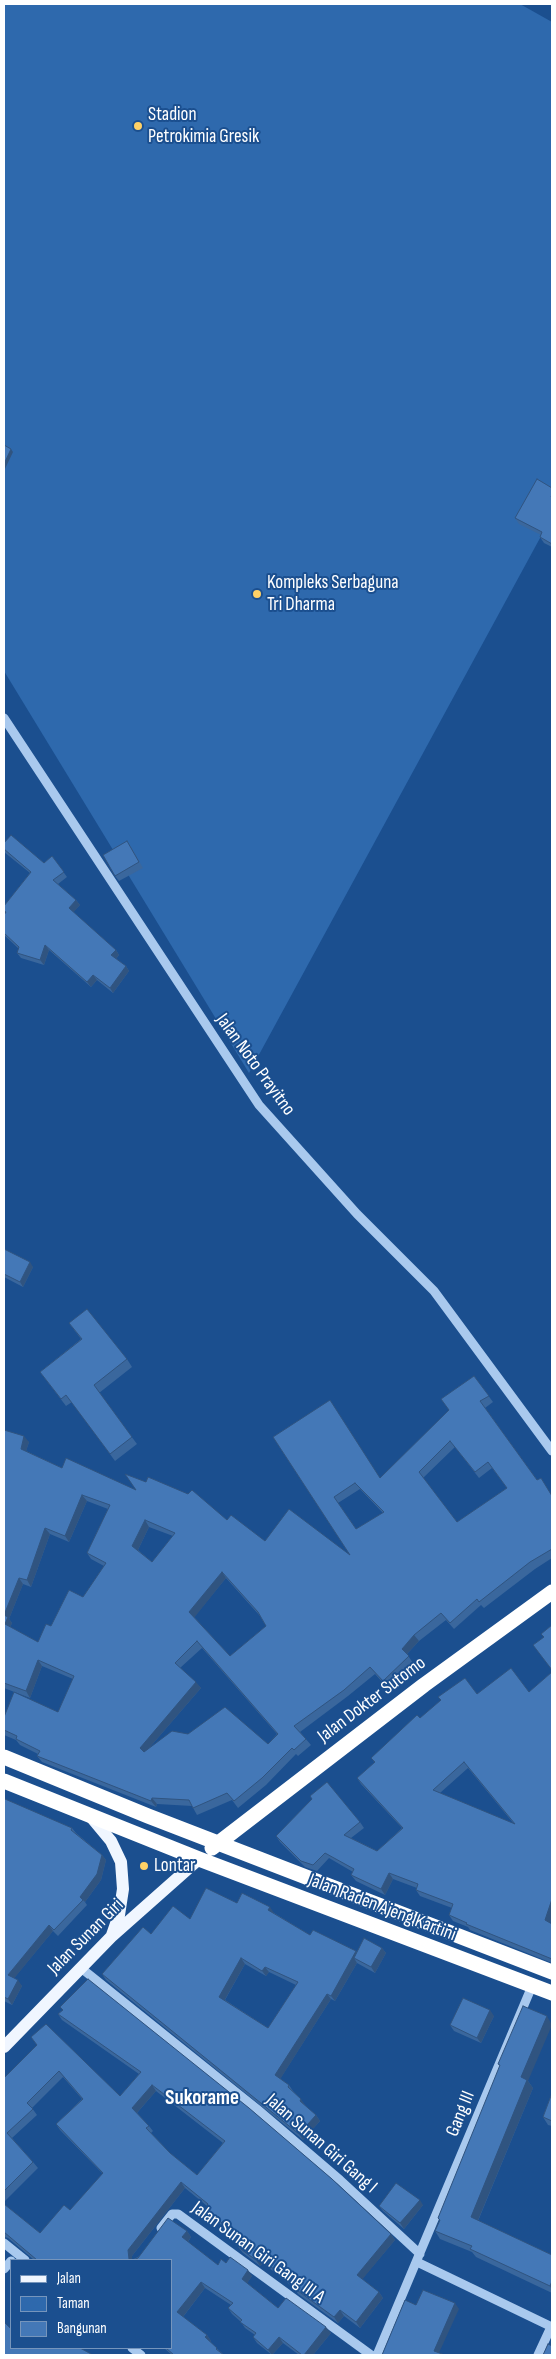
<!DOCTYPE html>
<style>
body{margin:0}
#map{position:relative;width:556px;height:2359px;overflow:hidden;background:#1b4f8f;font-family:"Sofia Sans Condensed",sans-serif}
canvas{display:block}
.frame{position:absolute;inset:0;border:5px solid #fff;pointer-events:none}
.legend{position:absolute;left:10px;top:2259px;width:162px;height:90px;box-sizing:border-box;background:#1b4f8f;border:1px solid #7695bc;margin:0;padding:6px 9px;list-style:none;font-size:15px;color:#fff}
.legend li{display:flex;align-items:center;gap:10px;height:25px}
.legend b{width:25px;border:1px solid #7695bc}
</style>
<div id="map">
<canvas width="556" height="2359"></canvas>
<div class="frame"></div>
<ul class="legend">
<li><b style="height:6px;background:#f0f6ff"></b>Jalan</li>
<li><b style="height:14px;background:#2e69ad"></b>Taman</li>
<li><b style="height:14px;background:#4478b7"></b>Bangunan</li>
</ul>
</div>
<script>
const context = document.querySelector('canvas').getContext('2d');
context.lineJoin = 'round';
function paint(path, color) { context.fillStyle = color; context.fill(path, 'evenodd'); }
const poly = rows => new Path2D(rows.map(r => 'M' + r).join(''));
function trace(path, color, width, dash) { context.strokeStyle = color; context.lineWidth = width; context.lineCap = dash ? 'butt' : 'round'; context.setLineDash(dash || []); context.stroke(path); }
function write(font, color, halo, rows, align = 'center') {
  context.font = font + ' "Sofia Sans Condensed",sans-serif'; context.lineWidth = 4; context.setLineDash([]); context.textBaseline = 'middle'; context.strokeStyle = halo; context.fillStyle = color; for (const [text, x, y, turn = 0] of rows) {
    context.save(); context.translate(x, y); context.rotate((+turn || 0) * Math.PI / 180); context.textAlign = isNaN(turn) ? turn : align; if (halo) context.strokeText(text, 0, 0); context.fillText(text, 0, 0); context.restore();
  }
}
const green = poly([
 [4,4,520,4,552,22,552,516,249,1073,4,671]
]);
const minor = poly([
 [4,718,259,1105,357,1214,434,1291,552,1451],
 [81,1968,257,2109,340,2180,420,2254],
 [161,2228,172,2214,178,2214,371,2355],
 [4,2243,25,2260],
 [417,2262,552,2327],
 [4,2269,11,2261],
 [132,2348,141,2355],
 [377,2355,532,1986],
 [538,2355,551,2327]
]);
const major = poly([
 [91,1817,111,1841,121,1862,123,1889,119,1915,112,1935],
 [4,2047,111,1937,199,1859]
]);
const highway = poly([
 [4,1757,148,1816,552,1972],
 [4,1781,199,1859,552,1993],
 [212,1848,424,1685,552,1592]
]);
const wall = poly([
 [552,488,552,547,544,543,540,537,541,535,519,524,515,518],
 [4,843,44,863,52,856,67,877,58,884,76,900,80,905,73,912,116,950,119,955,116,959,126,966,129,971,113,993,97,980,91,987,49,950,44,965,21,958,17,953,19,949,4,935,4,915,5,913,4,912,4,906,30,873,4,852],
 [131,847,143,868,119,881,115,876],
 [4,1249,33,1267,23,1287,4,1277],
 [69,1323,127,1359,132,1367,99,1393,137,1444,115,1461,72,1402,66,1406,40,1372,81,1339],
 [474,1376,493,1402,485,1408,537,1480,552,1496,552,1558,535,1569,484,1608,481,1605,454,1629,446,1620,419,1641,407,1654,413,1663,387,1687,375,1674,348,1696,300,1732,311,1745,298,1756,296,1754,266,1785,238,1808,232,1800,197,1815,192,1806,157,1804,156,1807,42,1762,37,1756,38,1754,20,1745,16,1740,4,1735,4,1717,58,1712,73,1679,42,1666,30,1698,4,1688,4,1430,29,1442,26,1451,62,1468,136,1490,227,1520,265,1541,350,1555,273,1437,381,1478,449,1410],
 [455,1447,479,1478,492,1468,507,1488,457,1522,423,1478],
 [360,1489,383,1513,356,1529,338,1503],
 [87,1501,108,1509,87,1553,91,1559,104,1566,83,1597,51,1626,38,1642,10,1627,12,1623,9,1619,23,1584,31,1587,50,1534,69,1542],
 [149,1527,173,1536,152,1562,138,1550],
 [226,1578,260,1616,266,1626,230,1656,194,1617],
 [202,1648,277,1734,268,1744,188,1734,150,1747,201,1688,180,1668],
 [552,1672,552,1916,550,1923,552,1924,552,1963,470,1930,468,1927,453,1921,449,1915,452,1908,420,1896,416,1890,417,1888,393,1879,385,1895,356,1881,351,1875,353,1872,329,1858,317,1871,305,1867,280,1842,276,1836,360,1822,364,1828,351,1838,377,1851,402,1828,361,1784,357,1778,375,1763,371,1758,420,1718,477,1694,529,1692],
 [468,1768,514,1824,440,1793],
 [4,1801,72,1828,76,1833,102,1855,106,1860,101,1880,85,1902,87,1905,58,1936,53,1931,14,1978,22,1986,12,2005,4,2001],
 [237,1903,274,1913,310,1935,356,1951,357,1952,382,1948,386,1953,375,1973,357,1963,335,2001,331,1999,280,2079,289,2085,293,2091,305,2105,305,2106,316,2115,320,2121,303,2140,106,1980,102,1974,151,1934,190,1919],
 [245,1964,266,1976,269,1972,296,1985,268,2028,225,2000],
 [60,2007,391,2234,395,2240,362,2279,379,2292,383,2298,360,2328,344,2316,338,2323,298,2294,294,2288,263,2263,260,2266,243,2253,238,2247,244,2241,209,2216,204,2210,207,2206,185,2188,132,2256,132,2260,187,2231,191,2237,188,2242,218,2265,226,2263,252,2276,247,2283,278,2308,331,2333,313,2355,299,2355,283,2343,272,2355,257,2343,253,2337,255,2335,245,2328,241,2322,232,2314,228,2308,231,2305,205,2288,183,2317,207,2335,211,2341,210,2342,224,2355,172,2355,164,2348,171,2348,171,2260,34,2260,8,2238,4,2237,4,2204,40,2233,70,2210,103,2174,60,2130,56,2124,82,2099,63,2077,32,2108,37,2115,12,2138,33,2162,38,2168,4,2202,4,2078,37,2045,31,2037,120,2096,139,2074,62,2020,58,2014,63,2010],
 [156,2091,223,2143,197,2175,170,2153,151,2133,153,2131,149,2126,137,2113],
 [494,2016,481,2043,454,2031,450,2025],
 [498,2064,528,2081,533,2088,478,2221,552,2255,552,2293,476,2257,472,2252,440,2239,435,2231,440,2221,438,2218,500,2066],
 [552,2093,552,2126,548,2125,543,2117],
 [423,2205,404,2229,383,2211,379,2206]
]);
const shadedWall = poly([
 [11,449,13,452,4,471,4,464],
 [76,900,80,905,72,914,69,908],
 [45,945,49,950,44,965,40,960],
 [116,950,119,955,115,960,111,955],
 [126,966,129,971,113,993,110,988],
 [93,975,97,980,91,987,87,982],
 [30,1262,33,1267,23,1287,20,1282],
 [24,1436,29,1442,25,1455,21,1449],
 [82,1495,87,1501,69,1542,65,1536],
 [145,1520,149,1527,137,1552,132,1546],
 [45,1528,50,1534,31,1587,27,1580],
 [222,1572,226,1578,194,1618,189,1612],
 [19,1578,23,1584,9,1619,12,1623,9,1630,5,1624,4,1615],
 [414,1635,419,1641,406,1655,402,1649],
 [38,1660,42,1666,30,1698,26,1691],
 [196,1682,201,1688,144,1754,140,1748],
 [152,1798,157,1804,156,1807,151,1801],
 [102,1855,106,1860,101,1880,85,1902,80,1897],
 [389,1873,393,1879,385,1895,381,1889],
 [552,1899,552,1916,549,1926,545,1920],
 [270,1907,274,1913,272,1916,268,1910],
 [49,1925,53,1931,12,1981,8,1975],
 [382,1948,386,1953,375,1973,371,1967],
 [356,1951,361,1957,354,1958,357,1963,335,2001,331,1996],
 [241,1958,245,1964,223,2003,219,1997],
 [265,1967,269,1972,266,1976,262,1971],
 [18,1980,22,1986,12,2005,8,1999],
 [327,1994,331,1999,279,2081,275,2075],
 [490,2010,494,2016,481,2043,477,2038],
 [547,2016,552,2025,528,2081,533,2088,476,2225,471,2217,521,2077],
 [152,2085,156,2091,136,2114,132,2108],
 [301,2099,305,2105,304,2107,300,2101],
 [316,2115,320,2121,303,2140,299,2134],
 [181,2182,185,2188,132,2256,132,2260,129,2259,128,2250],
 [420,2200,423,2205,404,2229,400,2223],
 [187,2231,191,2237,187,2243,182,2237],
 [391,2234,395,2240,361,2281,357,2275],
 [259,2257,263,2263,260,2266,256,2260],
 [248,2270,252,2276,246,2285,242,2279],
 [552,2281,552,2290,550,2286],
 [201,2282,205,2288,182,2318,177,2312],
 [379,2292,383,2298,360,2328,356,2322],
 [455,2303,459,2309,438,2355,434,2351],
 [340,2310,344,2316,338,2323,334,2317],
 [326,2327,331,2333,313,2355,304,2355],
 [207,2335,211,2341,209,2343,205,2337],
 [279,2337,283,2343,272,2355,268,2350]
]);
const building = poly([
 [4,445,11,449,4,464,4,445],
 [537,479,552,488,552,495,551,497,552,498,552,544,540,537,542,532,515,518,537,479],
 [11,835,44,863,52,856,64,872,53,880,76,900,69,908,116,950,111,955,126,966,110,988,93,975,87,982,45,945,40,960,17,953,19,947,4,933,4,915,6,912,4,911,4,906,31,872,4,849,4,843,11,835],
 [127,841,139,862,115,876,103,855,127,841],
 [4,1249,30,1262,20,1282,4,1274,4,1249],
 [87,1309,127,1359,94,1385,132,1437,110,1454,66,1395,61,1399,40,1372,82,1339,69,1323,87,1309],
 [474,1376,489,1396,480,1401,537,1480,541,1478,552,1496,552,1549,530,1562,479,1602,477,1599,450,1623,441,1613,414,1635,402,1649,409,1656,383,1681,370,1667,344,1690,294,1726,306,1739,294,1750,292,1748,262,1778,234,1801,227,1793,193,1808,189,1800,152,1798,151,1801,37,1756,40,1751,16,1739,17,1736,4,1730,4,1717,14,1692,58,1712,74,1676,38,1660,26,1691,4,1683,4,1430,24,1436,21,1449,62,1468,66,1458,136,1490,125,1474,146,1482,148,1477,188,1494,192,1490,227,1520,231,1515,265,1541,289,1509,350,1555,273,1437,330,1400,380,1478,449,1410,441,1399,474,1376],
 [450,1441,475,1472,488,1462,507,1488,457,1522,419,1472,450,1441],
 [355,1483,384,1512,356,1529,334,1497,355,1483],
 [82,1495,110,1505,87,1553,106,1563,83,1597,69,1590,51,1626,46,1624,38,1642,5,1624,8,1617,4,1615,19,1578,27,1580,45,1528,65,1536,82,1495],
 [145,1520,175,1533,152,1562,132,1546,145,1520],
 [222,1572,258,1612,266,1626,230,1656,189,1612,222,1572],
 [197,1641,278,1734,268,1744,225,1707,188,1734,172,1731,144,1752,140,1748,196,1682,175,1663,197,1641],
 [552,1625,552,1670,533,1645,544,1637,541,1634,552,1625],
 [511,1668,529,1692,552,1672,552,1899,545,1920,552,1924,552,1959,466,1924,467,1923,449,1915,453,1904,416,1890,418,1884,389,1873,381,1889,351,1875,354,1869,325,1853,313,1865,301,1861,276,1836,312,1799,310,1796,327,1782,360,1822,344,1835,377,1851,403,1828,357,1778,375,1762,371,1758,417,1715,420,1718,441,1700,438,1697,465,1678,477,1694,511,1668],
 [464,1762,515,1824,433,1790,464,1762],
 [5,1799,72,1828,71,1830,102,1855,97,1874,80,1897,83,1900,54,1930,49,1925,8,1975,18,1980,8,1999,4,1997,4,1801,5,1799],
 [206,1888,237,1903,242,1893,270,1907,268,1910,310,1935,313,1930,356,1951,331,1996,327,1994,275,2075,289,2085,288,2087,301,2099,300,2101,316,2115,299,2134,102,1974,143,1927,151,1934,173,1906,190,1919,206,1888],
 [241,1958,262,1971,265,1967,298,1982,268,2028,219,1997,241,1958],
 [364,1938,382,1948,371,1967,354,1958,364,1938],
 [88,1979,249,2108,332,2179,391,2234,357,2275,379,2292,356,2322,340,2310,334,2317,294,2288,296,2287,259,2257,256,2260,238,2247,245,2239,204,2210,208,2204,181,2182,128,2250,129,2259,133,2260,138,2258,168,2218,187,2231,182,2237,218,2265,221,2259,226,2263,230,2257,248,2270,242,2279,278,2308,286,2298,326,2327,304,2355,302,2355,279,2337,268,2350,253,2337,256,2333,240,2322,242,2320,228,2308,233,2303,201,2282,177,2312,207,2335,205,2337,217,2348,216,2349,224,2355,174,2355,166,2348,171,2348,171,2260,37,2260,4,2232,4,2204,40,2233,64,2205,70,2210,103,2173,56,2124,83,2099,59,2071,27,2103,33,2109,7,2133,33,2162,4,2191,4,2078,37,2045,31,2037,46,2024,120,2096,141,2072,58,2014,63,2010,60,2007,88,1979],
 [152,2085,225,2141,197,2175,170,2153,146,2128,149,2126,132,2108,152,2085],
 [463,1998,490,2010,477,2038,450,2025,463,1998],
 [523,2006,547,2016,521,2077,527,2080,471,2217,552,2255,552,2281,550,2286,470,2249,472,2246,435,2231,440,2220,438,2218,500,2065,498,2064,523,2006],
 [552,2093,552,2121,543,2117,552,2093],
 [396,2183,420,2200,400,2223,379,2206,396,2183],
 [423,2290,455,2303,434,2351,445,2355,382,2355,405,2300,416,2305,423,2290],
 [4,2322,11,2329,11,2348,80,2348,93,2355,4,2355,4,2322],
 [548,2344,552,2346,552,2355,543,2355,548,2344]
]);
const markers = [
 [138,126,5,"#ffd166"],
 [257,594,5,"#ffd166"],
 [144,1866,5,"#ffd166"]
];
const poiNames = [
 ["Stadion",148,115],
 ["Petrokimia Gresik",148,137],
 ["Kompleks Serbaguna",267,583],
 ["Tri Dharma",267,605],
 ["Lontar",154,1866]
];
const streetNames = [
 ["Jalan Noto Prayitno",255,1065,54],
 ["Jalan Dokter Sutomo",372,1700,-37],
 ["Jalan Raden Ajeng Kartini",382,1908,21],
 ["Jalan Sunan Giri",86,1937,-45],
 ["Gang III",461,2114,-68],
 ["Jalan Sunan Giri Gang I",321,2144,41],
 ["Jalan Sunan Giri Gang III A",258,2253,36]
];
const quarterNames = [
 ["Sukorame",202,2099]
];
paint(green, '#2e69ad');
trace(minor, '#a9c9ee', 9);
trace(major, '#f0f6ff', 12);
trace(highway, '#fff', 15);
paint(wall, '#3a679d');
paint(shadedWall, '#305480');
paint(building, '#4478b7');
trace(building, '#305480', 1);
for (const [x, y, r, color] of markers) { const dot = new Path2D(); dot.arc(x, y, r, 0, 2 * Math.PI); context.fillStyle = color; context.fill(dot); trace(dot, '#1b4f8f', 2); }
write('19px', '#fff', '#1b4f8f', poiNames, 'left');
write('19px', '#fff', '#1b4f8f', streetNames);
write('bold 21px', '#fff', '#1b4f8f', quarterNames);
</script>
